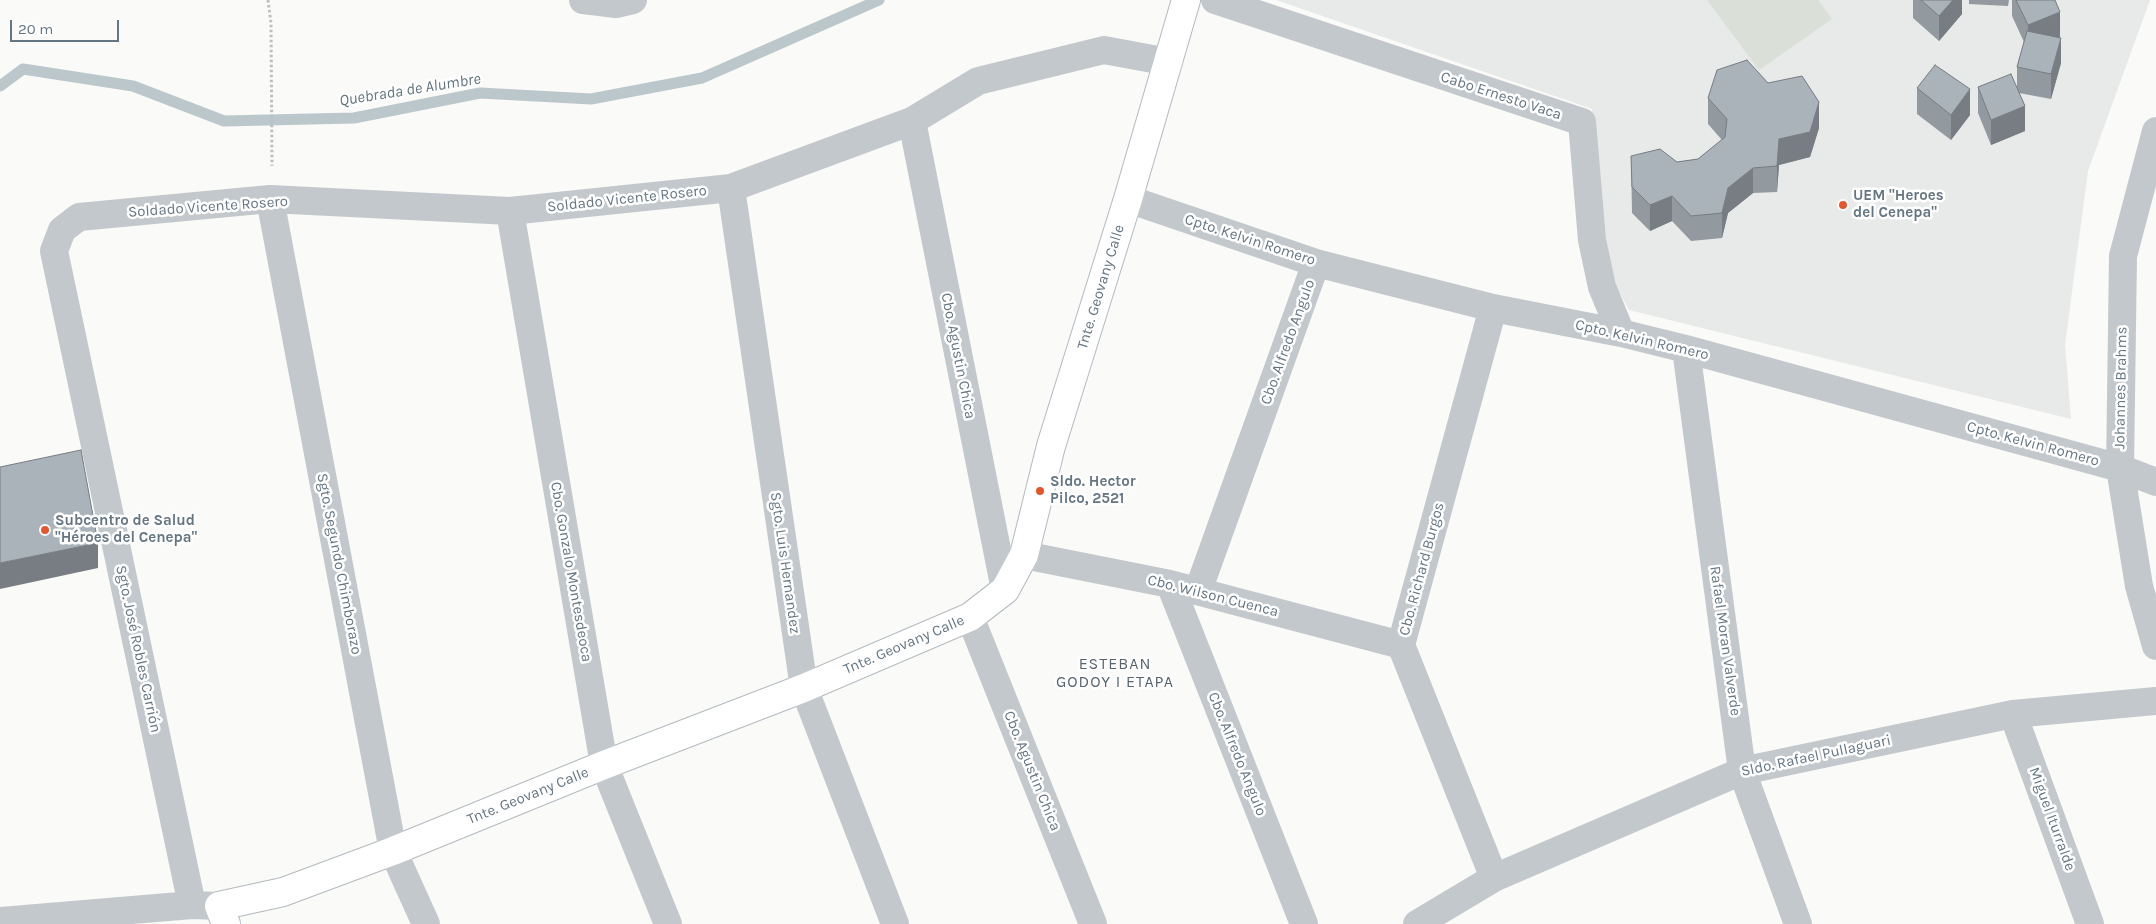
<!DOCTYPE html>
<meta charset="utf-8">
<style>
body{margin:0}
#map{position:relative;width:2156px;height:924px;overflow:hidden;background:#fafaf8;font-family:Karla,sans-serif}
canvas{display:block}
.scale{position:absolute;left:10px;top:20px;width:109px;height:22px;box-sizing:border-box;border:2px solid #657683;border-top:0;padding-left:6px;font-size:15px;line-height:18px;white-space:nowrap;color:#657683;-webkit-text-stroke:4px #fff;paint-order:stroke}
</style>
<div id="map">
<canvas width="2156" height="924"></canvas>
<div class="scale">20 m</div>
</div>
<script>
const context = document.querySelector('canvas').getContext('2d');
context.lineJoin = 'round';
function paint(path, color) { context.fillStyle = color; context.fill(path, 'evenodd'); }
const poly = rows => new Path2D(rows.map(r => 'M' + r).join(''));
function trace(path, color, width, dash) { context.strokeStyle = color; context.lineWidth = width; context.lineCap = dash ? 'butt' : 'round'; context.setLineDash(dash || []); context.stroke(path); }
function write(font, color, halo, rows, align = 'center') {
  context.font = font + ' Karla,sans-serif'; context.lineWidth = 5; context.setLineDash([]); context.textBaseline = 'middle'; context.strokeStyle = halo; context.fillStyle = color; for (const [text, x, y, turn = 0] of rows) {
    context.save(); context.translate(x, y); context.rotate((+turn || 0) * Math.PI / 180); context.textAlign = isNaN(turn) ? turn : align; if (halo) context.strokeText(text, 0, 0); context.fillText(text, 0, 0); context.restore();
  }
}
const built = poly([
 [1276,0,2150,0,2088,171,2065,345,2071,419,1629,310,1614,283,1606,240,1592,109]
]);
const green = poly([
 [1707,0,1818,0,1832,19,1759,70]
]);
const stream = poly([
 [0,86,23,69,133,86,224,121,354,118,480,93,591,99,702,78,879,0]
]);
const path = poly([
 [268,0,271,23,272,166]
]);
const street = poly([
 [583,0,616,4,633,0],
 [1215,0,1582,122,1592,240,1602,287,1621,333],
 [912,121,1005,590],
 [2156,131,2123,256,2120,468,2139,586,2156,646],
 [731,188,804,688,895,924],
 [270,199,393,851,426,924],
 [1128,199,1316,263,1493,308,1621,333,1686,349,2120,468,2156,482],
 [510,211,604,765,668,924],
 [1493,308,1401,645,1494,878],
 [1686,349,1742,771,1798,924],
 [1024,555,1170,584,1401,645],
 [1170,584,1304,924],
 [1198,591,1316,263],
 [970,617,1093,924],
 [2013,714,2090,924],
 [219,906,192,905,54,251,62,230,79,217,270,199,510,211,731,188,912,121,978,81,1104,50,1169,62],
 [0,921,192,905],
 [1417,924,1494,878,1742,771,2013,714,2156,701]
]);
const secondary = poly([
 [226,924,219,906,283,892,393,851,604,765,804,688,970,617,1005,590,1024,555,1051,446,1128,199,1186,0]
]);
const wall = poly([
 [1913,0,1962,0,1962,14,1939,41,1913,18],
 [1969,0,2009,0,2008,6,1969,4],
 [2012,0,2055,0,2060,38,2061,63,2051,99,2019,93,2025,131,1991,145,1978,113,1978,87,2017,86,2017,67,2024,42,2012,16],
 [1768,83,1819,128,1810,157,1779,165,1777,192,1753,193,1728,213,1722,238,1691,241,1672,221,1650,231,1632,213,1631,156,1677,162,1698,159,1722,140,1708,124,1708,98],
 [1917,88,1970,115,1951,140,1917,114]
]);
const shadedWall = poly([
 [1953,0,1962,0,1962,14,1939,41,1939,16],
 [2060,12,2060,38,2028,51,2028,25],
 [2061,38,2061,63,2051,99,2051,74],
 [1970,89,1970,115,1951,140,1951,115],
 [1819,102,1819,128,1810,157,1779,165,1777,192,1777,166,1779,139],
 [2025,106,2025,131,1991,145,1991,120],
 [1753,168,1753,193,1728,213,1722,238,1722,213,1728,188],
 [1672,196,1672,221,1650,231,1650,205],
 [98,543,98,568,0,589,0,563]
]);
const building = poly([
 [1921,0,1953,0,1939,16,1921,0],
 [2016,0,2055,0,2060,12,2028,25,2016,0],
 [2027,31,2061,38,2051,74,2017,67,2027,31],
 [1747,60,1768,83,1802,76,1819,102,1810,132,1779,139,1777,166,1753,168,1728,188,1722,213,1691,216,1672,196,1650,205,1632,187,1631,156,1660,149,1677,162,1698,159,1725,137,1727,119,1708,98,1717,70,1747,60],
 [1935,65,1970,89,1951,115,1917,88,1935,65],
 [2011,74,2025,106,1991,120,1978,87,2011,74],
 [81,450,98,543,0,563,0,467,81,450]
]);
const markers = [
 [1843,205,5,"#e4572e"],
 [1040,491,5,"#e4572e"],
 [45,530,5,"#e4572e"]
];
const streetNames = [
 ["Cabo Ernesto Vaca",1501,96,18],
 ["Soldado Vicente Rosero",627,199,-6],
 ["Soldado Vicente Rosero",208,207,-4],
 ["Cpto. Kelvin Romero",1250,240,18],
 ["Tnte. Geovany Calle",1101,287,-73],
 ["Cpto. Kelvin Romero",1642,340,13],
 ["Cbo. Alfredo Angulo",1288,342,-70],
 ["Cbo. Agustin Chica",958,356,79],
 ["Johannes Brahms",2121,388,-89],
 ["Cpto. Kelvin Romero",2033,444,15],
 ["Sgto. Luis Hernandez",785,563,82],
 ["Sgto. Segundo Chimborazo",339,564,79],
 ["Cbo. Richard Burgos",1422,569,-75],
 ["Cbo. Gonzalo Montesdeoca",571,572,80],
 ["Cbo. Wilson Cuenca",1213,596,14],
 ["Rafael Moran Valverde",1725,641,82],
 ["Tnte. Geovany Calle",904,645,-23],
 ["Sgto. José Robles Carrión",138,649,78],
 ["Cbo. Alfredo Angulo",1237,754,68],
 ["Sldo. Rafael Pullaguari",1816,756,-12],
 ["Cbo. Agustin Chica",1032,771,68],
 ["Tnte. Geovany Calle",528,796,-22],
 ["Miguel Iturralde",2052,819,70]
];
const poiNames = [
 ["UEM \"Heroes",1853,196],
 ["del Cenepa\"",1853,213],
 ["Sldo. Hector",1050,482],
 ["Pilco, 2521",1050,499],
 ["Subcentro de Salud",55,521],
 ["\"Héroes del Cenepa\"",55,538]
];
const waterNames = [
 ["Quebrada de Alumbre",410,90,-9]
];
const neighbourhoodNames = [
 ["ESTEBAN",1115,664],
 ["GODOY I ETAPA",1115,682]
];
paint(built, '#e8e9e9');
paint(green, '#dadfd7');
trace(stream, '#bbc7cb', 11);
trace(secondary, '#b3babf', 30);
trace(path, '#bbbfc2', 3, [2.5, 2.5]);
trace(street, '#c3c8cc', 28);
trace(secondary, '#fff', 28);
paint(wall, '#929a9f');
paint(shadedWall, '#777d82');
paint(building, '#aab3b9');
trace(building, '#777d82', 1);
for (const [x, y, r, color] of markers) { const dot = new Path2D(); dot.arc(x, y, r, 0, 2 * Math.PI); context.fillStyle = color; context.fill(dot); trace(dot, '#fff', 2); }
write('15px', '#657683', '#fff', streetNames);
write('bold 15px', '#657683', '#fff', poiNames, 'left');
write('italic 16px', '#60757c', '#fff', waterNames);
context.letterSpacing = '1px';
write('16px', '#57646e', '#fff', neighbourhoodNames);
context.letterSpacing = '0px';
</script>
